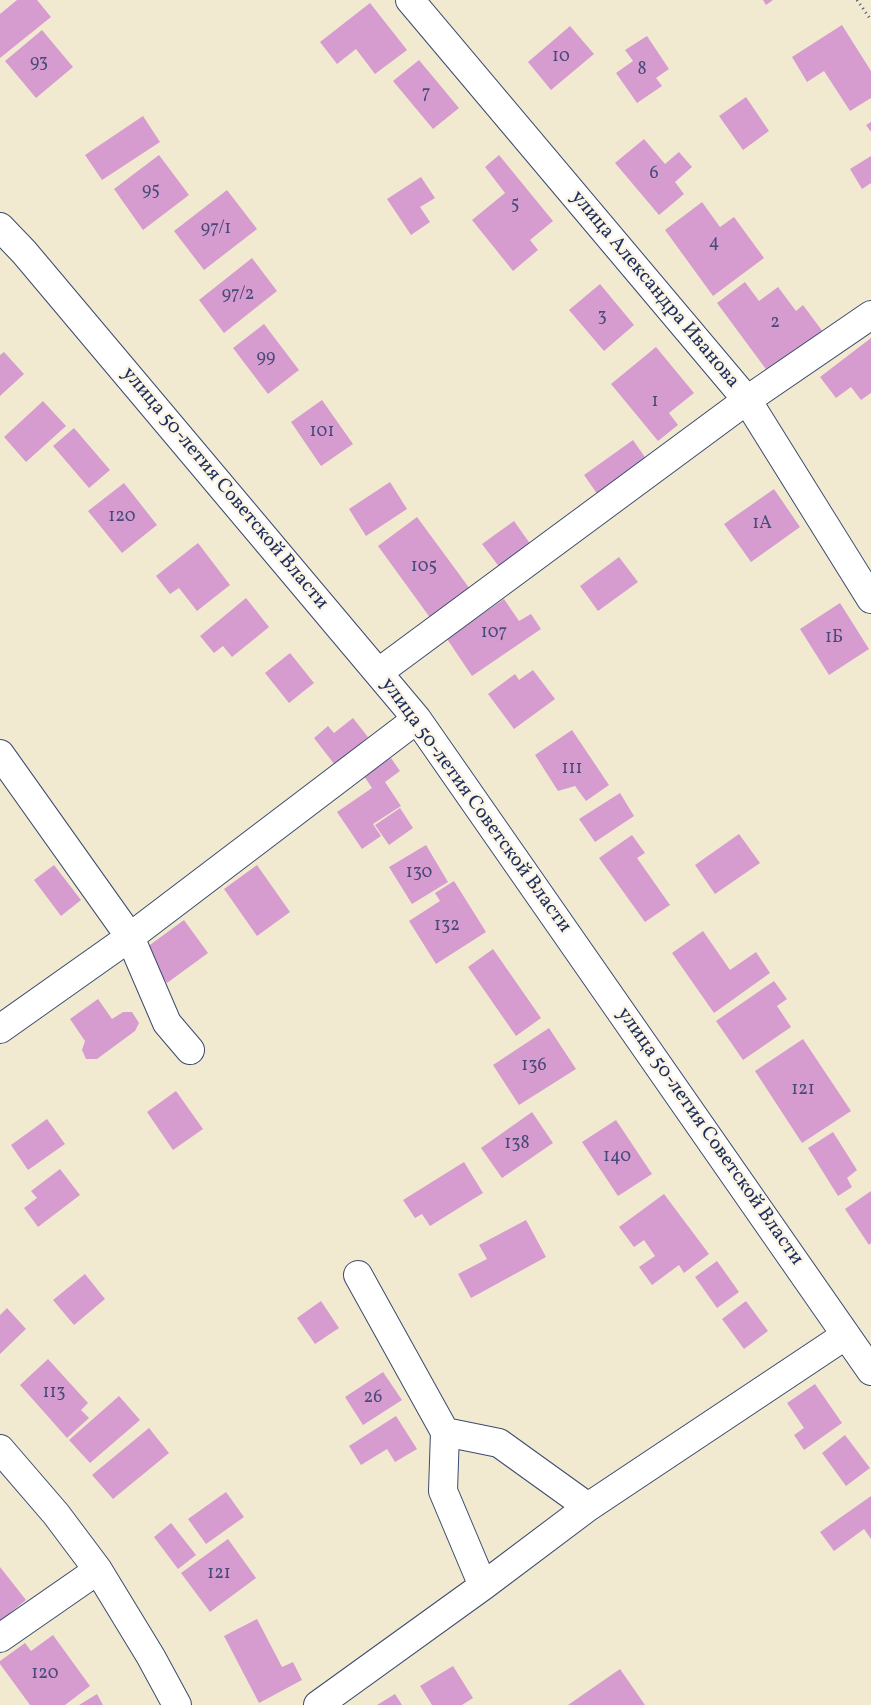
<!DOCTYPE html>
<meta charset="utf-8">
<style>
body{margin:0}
canvas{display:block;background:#f1ead0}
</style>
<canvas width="871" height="1705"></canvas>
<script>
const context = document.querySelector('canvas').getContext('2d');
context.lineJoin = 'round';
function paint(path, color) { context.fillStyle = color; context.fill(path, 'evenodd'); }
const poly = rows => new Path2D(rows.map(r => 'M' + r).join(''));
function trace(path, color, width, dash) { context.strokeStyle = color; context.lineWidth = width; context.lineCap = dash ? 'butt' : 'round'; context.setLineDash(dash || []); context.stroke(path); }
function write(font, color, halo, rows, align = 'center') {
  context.font = font + ' Vollkorn,serif'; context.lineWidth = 5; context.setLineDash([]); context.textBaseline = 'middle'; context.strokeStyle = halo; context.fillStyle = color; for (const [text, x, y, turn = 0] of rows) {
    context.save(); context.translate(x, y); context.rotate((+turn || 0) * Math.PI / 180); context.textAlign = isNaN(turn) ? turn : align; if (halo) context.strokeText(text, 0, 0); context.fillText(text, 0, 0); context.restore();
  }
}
const building = poly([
 [17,0,37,0,51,17,0,58,0,14],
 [763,0,773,0,766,5],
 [370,3,407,50,375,74,356,49,337,64,320,42],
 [842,25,871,71,871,98,850,111,824,71,807,82,792,57],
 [570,26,594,54,551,90,528,62],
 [42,30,73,67,36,98,5,61],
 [647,36,669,69,656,78,662,86,637,103,616,73,633,61,625,50],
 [419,60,459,108,433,129,393,81],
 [746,97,769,131,743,150,719,116],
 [143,116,160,142,102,180,85,155],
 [871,122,871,132,866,125],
 [644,139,665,164,679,152,692,167,675,182,684,194,659,215,615,163],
 [159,155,189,195,143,230,114,189],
 [499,155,553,221,530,240,538,250,513,271,472,220,505,193,485,167],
 [871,156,871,183,862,189,850,169],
 [421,177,435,198,420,207,430,222,411,235,387,199],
 [227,190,257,229,204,270,174,231],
 [702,202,720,227,734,217,764,258,713,296,665,230],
 [252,258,277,291,224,333,199,300],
 [745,282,759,301,778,287,796,311,803,305,826,336,771,376,717,303],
 [600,284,634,325,604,351,569,310],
 [264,324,299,370,268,394,233,348],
 [871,338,871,393,861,400,851,387,836,398,820,377],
 [656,347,694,393,669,413,678,425,658,441,611,384],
 [4,352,24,374,0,396,0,355],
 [322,400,353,444,321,466,291,422],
 [43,401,66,426,26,462,4,437],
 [74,428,110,470,89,488,53,446],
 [633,440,649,463,600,498,584,475],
 [390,482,407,509,366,536,349,509],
 [124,483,157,525,122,553,88,511],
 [774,489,800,527,751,562,724,524],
 [417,517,470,589,431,619,378,546],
 [514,521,531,545,500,568,482,544],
 [198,543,230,585,197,611,179,588,170,594,156,576],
 [619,557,638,582,598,611,580,586],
 [246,598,269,627,232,657,223,646,214,653,200,636],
 [504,599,519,621,531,614,541,629,472,676,447,639],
 [840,603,869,649,829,675,800,629],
 [290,653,314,683,289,703,265,673],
 [533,670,555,699,514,729,488,694,515,674,519,680],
 [353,718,368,737,335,765,314,738,328,726,334,733],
 [572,730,609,785,586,801,575,786,558,791,535,755],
 [391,758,400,771,385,782,401,806,373,824,381,836,362,849,337,812,372,788,364,776],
 [620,793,634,816,595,842,579,819],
 [400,808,413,828,389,845,375,825],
 [739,834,760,863,715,894,695,865],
 [632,835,645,853,637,858,670,905,645,922,599,858],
 [426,845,448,882,412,904,389,867],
 [54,865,81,900,61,916,34,880],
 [257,865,290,912,257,936,224,889],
 [454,881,486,932,436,964,409,921,440,901,435,893],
 [184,920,208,953,167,983,143,950],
 [703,931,730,970,756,952,770,973,714,1013,672,953],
 [493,949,541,1018,516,1036,468,967],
 [774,981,787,999,777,1006,791,1027,743,1060,716,1021],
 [98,999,112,1019,123,1012,132,1012,139,1023,135,1031,97,1059,86,1059,82,1050,85,1041,70,1019],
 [549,1028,576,1069,519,1105,493,1065],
 [803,1039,851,1111,802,1143,755,1071],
 [176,1091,203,1129,173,1150,147,1112],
 [532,1112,553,1143,502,1178,481,1148],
 [47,1119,65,1144,28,1170,11,1145],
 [616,1120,652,1174,618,1196,582,1142],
 [833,1132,857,1170,847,1178,852,1187,838,1196,808,1148],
 [464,1162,483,1193,430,1226,422,1214,415,1218,403,1200],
 [60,1169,80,1195,38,1227,24,1208,37,1198,31,1191],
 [871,1191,871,1243,869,1245,845,1209],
 [664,1194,709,1254,684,1273,679,1265,652,1285,639,1267,655,1256,644,1240,634,1247,619,1227],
 [526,1220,546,1257,471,1298,458,1274,487,1259,479,1245],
 [717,1261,739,1292,717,1308,695,1277],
 [85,1274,105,1299,74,1325,53,1300],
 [321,1301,339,1328,315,1344,297,1318],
 [746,1301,768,1331,744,1349,722,1319],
 [7,1308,26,1329,0,1354,0,1315],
 [48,1359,88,1403,81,1410,89,1418,67,1438,20,1385],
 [383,1372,402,1400,363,1425,345,1397],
 [815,1384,842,1423,804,1450,794,1435,804,1428,787,1403],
 [119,1396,140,1420,90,1463,69,1440],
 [396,1416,417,1449,395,1462,387,1449,361,1465,349,1446],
 [149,1428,169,1453,113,1499,92,1475],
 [845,1435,870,1468,846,1486,822,1453],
 [226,1492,244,1517,206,1544,188,1519],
 [871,1496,871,1539,864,1529,834,1551,820,1532],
 [171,1523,196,1555,178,1569,154,1537],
 [228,1539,256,1578,210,1612,181,1573],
 [0,1567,26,1600,0,1621],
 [257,1619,282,1667,293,1662,302,1680,259,1703,224,1636],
 [53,1635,90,1686,65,1705,30,1705,0,1664,0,1661,25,1643,31,1651],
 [453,1666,473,1698,462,1705,432,1705,420,1686],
 [620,1669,645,1705,568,1705],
 [97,1694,103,1705,79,1705],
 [395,1694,402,1705,377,1705]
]);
const path = poly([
 [857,0,871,20]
]);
const minor = poly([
 [410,0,747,400,871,599],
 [0,227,24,252,417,719,871,1371],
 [379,672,747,400,871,315],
 [0,754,130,937,167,1023,190,1050],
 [0,1029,130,937,417,719],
 [358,1275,445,1432],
 [0,1449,56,1514,98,1570,151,1657,177,1705],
 [483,1586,443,1491,445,1432,499,1443,588,1507],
 [0,1638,98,1570],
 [318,1705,483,1586,588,1507,846,1335]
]);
const numberNames = [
 ["10",561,58],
 ["93",39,64],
 ["8",642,71],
 ["7",426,95],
 ["6",654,175],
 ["95",151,192],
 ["5",515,206],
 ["97/1",216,230],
 ["4",714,244],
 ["97/2",238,296],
 ["3",602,318],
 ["2",775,324],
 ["99",266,359],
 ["1",655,403],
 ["101",322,433],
 ["120",122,518],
 ["1А",762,525],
 ["105",424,568],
 ["107",494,634],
 ["1Б",834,639],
 ["111",572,770],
 ["130",419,874],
 ["132",447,927],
 ["136",534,1067],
 ["121",803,1091],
 ["138",517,1145],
 ["140",617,1158],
 ["113",54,1394],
 ["26",373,1399],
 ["121",219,1575],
 ["120",45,1675]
];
const streetNames = [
 ["улица Александра Иванова",654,290,50],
 ["улица 50-летия Советской Власти",224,489,50],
 ["улица 50-летия Советской Власти",475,806,54],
 ["улица 50-летия Советской Власти",709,1137,55]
];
paint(building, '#d69cd0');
trace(minor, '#3b4b6f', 30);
trace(path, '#3b4b6f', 3, [1, 4]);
trace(minor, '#fff', 28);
write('18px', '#4a4a7a', null, numberNames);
write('20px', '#1b2f5e', '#fcf5e5', streetNames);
</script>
